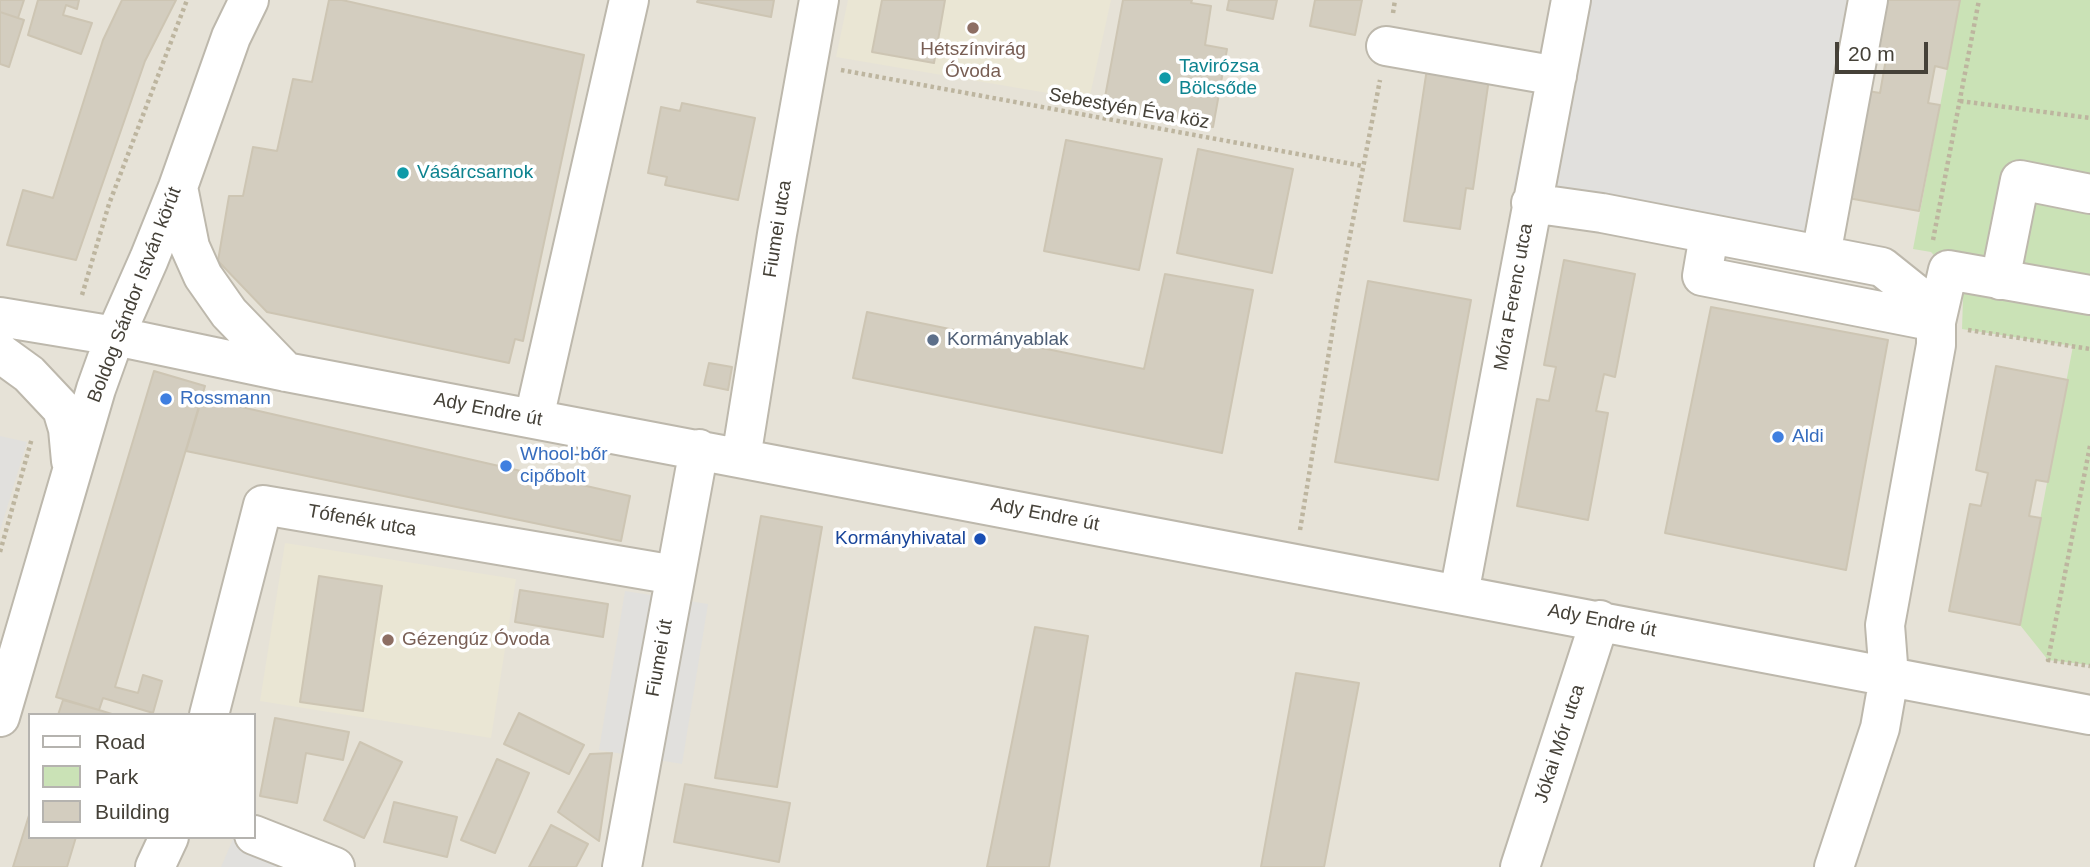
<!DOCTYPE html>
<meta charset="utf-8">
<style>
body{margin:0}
#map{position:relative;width:2090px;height:867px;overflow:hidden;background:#f2f0e9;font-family:Arial,sans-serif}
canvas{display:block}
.legend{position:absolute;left:28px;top:713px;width:228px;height:126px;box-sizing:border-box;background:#fff;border:2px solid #b5b3af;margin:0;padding:9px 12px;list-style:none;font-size:21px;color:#454138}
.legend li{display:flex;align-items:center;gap:14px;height:35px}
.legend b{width:35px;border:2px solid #b5b3af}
.scale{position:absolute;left:1835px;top:42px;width:93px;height:32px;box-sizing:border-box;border:4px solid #454138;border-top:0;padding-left:9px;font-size:21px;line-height:24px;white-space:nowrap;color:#454138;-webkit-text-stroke:5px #fff;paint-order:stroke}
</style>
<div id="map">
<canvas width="2090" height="867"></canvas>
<ul class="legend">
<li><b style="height:9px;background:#fff"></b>Road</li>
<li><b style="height:19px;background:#cae2b6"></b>Park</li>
<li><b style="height:19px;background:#d3cdbf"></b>Building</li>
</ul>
<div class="scale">20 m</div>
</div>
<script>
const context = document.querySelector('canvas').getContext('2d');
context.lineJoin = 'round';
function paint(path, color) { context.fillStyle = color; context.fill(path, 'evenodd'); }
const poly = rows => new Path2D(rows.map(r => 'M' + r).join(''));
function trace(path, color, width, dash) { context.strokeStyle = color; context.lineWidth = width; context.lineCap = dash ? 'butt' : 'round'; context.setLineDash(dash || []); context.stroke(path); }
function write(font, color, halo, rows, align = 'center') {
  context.font = font + ' Arial,sans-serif'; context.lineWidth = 7; context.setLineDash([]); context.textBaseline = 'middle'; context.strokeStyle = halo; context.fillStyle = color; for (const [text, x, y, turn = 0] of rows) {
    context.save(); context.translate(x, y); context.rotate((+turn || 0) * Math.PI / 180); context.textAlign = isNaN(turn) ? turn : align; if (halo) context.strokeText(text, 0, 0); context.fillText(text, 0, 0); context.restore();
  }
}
const residential = poly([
 [0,0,2090,0,2090,867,0,867],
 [30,715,254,715,254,837,30,837]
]);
const education = poly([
 [848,0,1111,0,1089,100,836,57],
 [285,543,516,579,491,738,260,701]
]);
const green = poly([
 [1960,0,2090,0,2090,665,2048,660,2020,625,2073,346,1962,329,1963,299,1948,270,1931,252,1913,249]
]);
const parking = poly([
 [1550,0,1864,0,1815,248,1513,189],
 [0,436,27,442,0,531],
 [625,591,708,604,682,764,599,750],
 [234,837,254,837,350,867,221,867]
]);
const building = poly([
 [0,0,24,0,18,18,0,12,0,0],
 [38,0,79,0,77,9,66,5,63,15,92,23,81,54,28,35,38,0],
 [122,0,176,0,145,61,76,260,7,245,23,190,53,198,103,40,122,0],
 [329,0,342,0,584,55,523,341,515,339,509,363,267,312,218,261,229,196,243,196,253,147,277,151,293,79,312,82,329,0],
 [698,0,774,0,771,17,697,2,698,0],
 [882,0,945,0,934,63,872,52,882,0],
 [1123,0,1192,0,1191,3,1211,6,1205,45,1227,49,1213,127,1103,108,1123,0],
 [1229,0,1277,0,1273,19,1227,10,1229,0],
 [1315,0,1362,0,1355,35,1310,26,1315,0],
 [1886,0,1960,0,1947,69,1935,66,1928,103,1940,105,1919,211,1848,198,1868,91,1880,93,1886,59,1875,57,1886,0],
 [0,12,24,20,9,67,0,64,0,12],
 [1428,62,1490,72,1473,189,1466,188,1460,229,1404,221,1428,62],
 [682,103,755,118,738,200,665,185,667,177,648,173,661,107,680,111,682,103],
 [1066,140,1162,159,1139,270,1044,251,1066,140],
 [1198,149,1293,169,1272,273,1177,253,1198,149],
 [1564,260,1635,274,1615,377,1604,374,1596,411,1608,413,1588,520,1517,506,1537,399,1549,401,1556,367,1544,365,1564,260],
 [1165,274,1253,290,1222,453,853,378,867,312,1144,369,1165,274],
 [1368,281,1471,300,1438,480,1335,462,1368,281],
 [1711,307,1888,340,1846,570,1665,533,1711,307],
 [709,363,732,367,728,390,704,385,709,363],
 [1996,366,2068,380,2048,482,2036,480,2029,516,2041,518,2020,625,1949,611,1970,504,1981,506,1988,473,1976,470,1996,366],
 [154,371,205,386,115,687,138,693,143,675,162,681,153,713,103,698,99,710,56,697,154,371],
 [202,398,630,496,621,541,186,451,202,398],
 [761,516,822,527,777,787,715,778,761,516],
 [319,576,382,586,363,711,300,702,319,576],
 [520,590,608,604,603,637,515,622,520,590],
 [1035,627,1088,636,1049,867,987,867,1035,627],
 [1296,673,1359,683,1324,867,1261,867,1296,673],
 [63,700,99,710,115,715,58,715,63,700],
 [519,713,584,745,569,774,504,744,519,713],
 [275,718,349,732,343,760,306,753,297,803,260,796,275,718],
 [360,742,402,762,364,838,324,820,360,742],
 [612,753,599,841,558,812,590,754,612,753],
 [497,759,529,773,495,853,461,840,497,759],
 [685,784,790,803,779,862,674,842,685,784],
 [394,802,457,817,447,857,384,842,394,802],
 [30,812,30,837,76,837,67,867,13,867,30,812],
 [551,825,588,844,576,867,529,867,551,825]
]);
const path = poly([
 [1393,13,1395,0],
 [841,70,1363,166],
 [1960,101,2090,118],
 [1933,240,1979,0],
 [82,295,109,204,187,0],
 [1968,330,2090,349],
 [2090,446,2048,660,2090,666],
 [1300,530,1337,303,1380,80],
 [0,552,32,438]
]);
const minor = poly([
 [1386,46,1557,76],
 [178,187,190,247,203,276,229,313,286,372],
 [1531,203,1602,213,1882,267,1922,299,1936,322,1936,345,1885,625,1889,677,1880,728,1834,867],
 [1709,235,1702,276,1936,322,1948,270,2090,295],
 [1821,255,1868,0],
 [2000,280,2020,180,2090,194],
 [0,317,115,336,286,372,2090,715],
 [0,353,29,374,62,409,68,429,71,461],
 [534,418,629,0],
 [741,458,777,234,819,0],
 [1459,594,1571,0],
 [209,715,263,505,675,575],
 [0,717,96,389,115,336,149,259,178,187,231,37,249,0],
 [254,835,335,867],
 [155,867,169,837],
 [622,867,699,449],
 [1520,867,1600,620]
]);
const markers = [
 [973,28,7,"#8d6e63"],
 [1165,78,7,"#0f9aa8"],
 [403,173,7,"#0f9aa8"],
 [933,340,7,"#5c6f8a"],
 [166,399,7,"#3f7fe0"],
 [1778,437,7,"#3f7fe0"],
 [506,466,7,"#3f7fe0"],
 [980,539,7,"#1a4fb4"],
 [388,640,7,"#8d6e63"]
];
const educationNames = [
 ["Hétszínvirág",973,50],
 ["Óvoda",973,72],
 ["Gézengúz Óvoda",402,640,"left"]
];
const cultureNames = [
 ["Tavirózsa",1179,67],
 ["Bölcsőde",1179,89],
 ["Vásárcsarnok",417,173]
];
const streetNames = [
 ["Sebestyén Éva köz",1129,109,10],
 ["Fiumei utca",778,229,-81],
 ["Boldog Sándor István körút",135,295,-69],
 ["Móra Ferenc utca",1514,297,-80],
 ["Ady Endre út",488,410,11],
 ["Ady Endre út",1045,515,11],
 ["Tófenék utca",362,521,10],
 ["Ady Endre út",1602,621,11],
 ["Fiumei út",660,658,-80],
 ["Jókai Mór utca",1560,744,-72]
];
const serviceNames = [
 ["Kormányablak",947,340]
];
const shopNames = [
 ["Rossmann",180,399],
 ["Aldi",1792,437],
 ["Whool-bőr",520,455],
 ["cipőbolt",520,477]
];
const transitNames = [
 ["Kormányhivatal",966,539]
];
paint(residential, '#e6e2d7');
paint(education, '#eae6d4');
paint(green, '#cae2b6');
paint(parking, '#e1e0dd');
paint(building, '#d3cdbf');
trace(building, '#cdc5b3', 2);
trace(minor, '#bdb8ac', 42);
trace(path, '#bdb59f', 4.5, [3.5, 3.5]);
trace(minor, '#fff', 38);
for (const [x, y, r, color] of markers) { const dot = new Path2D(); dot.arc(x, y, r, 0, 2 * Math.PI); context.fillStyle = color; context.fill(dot); trace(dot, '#fff', 2.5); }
write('19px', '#785e54', '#fff', educationNames);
write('19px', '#0d838f', '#fff', cultureNames, 'left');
write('19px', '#454138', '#fff', streetNames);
write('19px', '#4e5e75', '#fff', serviceNames, 'left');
write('19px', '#366cbe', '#fff', shopNames, 'left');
write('19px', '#164399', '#fff', transitNames, 'right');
</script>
